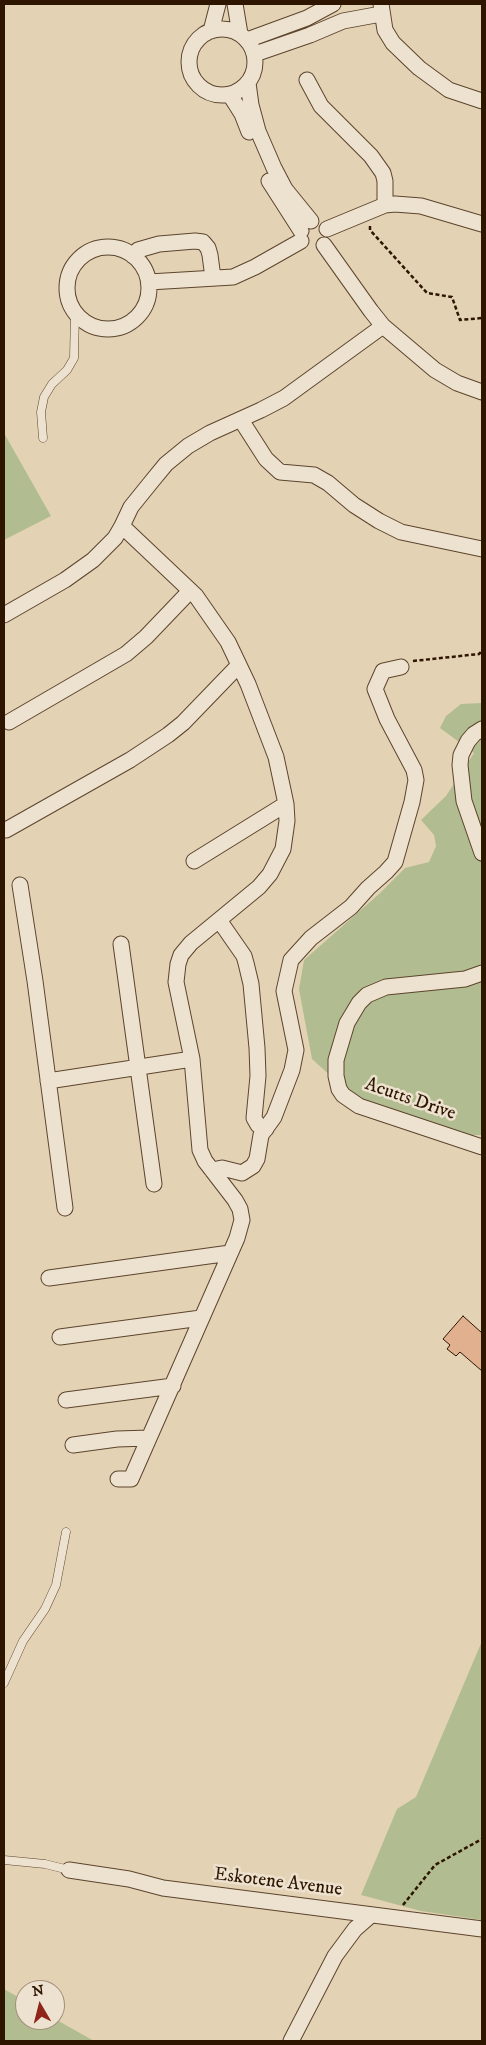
<!DOCTYPE html>
<style>
body{margin:0}
#map{position:relative;width:486px;height:2045px;overflow:hidden;background:#e4d2b5;font-family:"IM FELL DW Pica",serif}
canvas{display:block}
.frame{position:absolute;inset:0;border:5px solid #2e1500;pointer-events:none}
.north{position:absolute;left:15px;top:1980px;width:50px;height:50px;box-sizing:border-box;background:#ede2cf;border:1px solid #a1907c;border-radius:50%;rotate:352deg;font-size:14px;font-weight:700;line-height:20px;text-align:center;color:#2e1500}
.north::after{content:'';display:block;margin:auto;width:18px;height:22px;background:#8f2418;clip-path:polygon(50% 0,100% 100%,50% 72%,0 100%)}
</style>
<div id="map">
<canvas width="486" height="2045"></canvas>
<div class="frame"></div>
<div class="north">N</div>
</div>
<script>
const context = document.querySelector('canvas').getContext('2d');
context.lineJoin = 'round';
function paint(path, color) { context.fillStyle = color; context.fill(path, 'evenodd'); }
const poly = rows => new Path2D(rows.map(r => 'M' + r).join(''));
function trace(path, color, width, dash) { context.strokeStyle = color; context.lineWidth = width; context.lineCap = dash ? 'butt' : 'round'; context.setLineDash(dash || []); context.stroke(path); }
function write(font, color, halo, rows, align = 'center') {
  context.font = font + ' "IM FELL DW Pica",serif'; context.lineWidth = 5; context.setLineDash([]); context.textBaseline = 'middle'; context.strokeStyle = halo; context.fillStyle = color; for (const [text, x, y, turn = 0] of rows) {
    context.save(); context.translate(x, y); context.rotate((+turn || 0) * Math.PI / 180); context.textAlign = isNaN(turn) ? turn : align; if (halo) context.strokeText(text, 0, 0); context.fillText(text, 0, 0); context.restore();
  }
}
const green = poly([
 [4,433,51,516,4,540],
 [482,703,482,1135,468,1135,355,1098,312,1059,299,989,304,960,379,894,405,868,429,862,436,846,434,835,421,820,446,796,474,753,440,728,446,716,461,704],
 [482,1641,482,1920,421,1911,361,1895,397,1809,416,1797],
 [4,1989,25,2001,25,2020,55,2019,94,2041,4,2041]
]);
const building = poly([
 [463,1316,482,1333,482,1371,460,1352,456,1356,447,1349,450,1345,443,1339,463,1316]
]);
const path = poly([
 [370,226,370,230,427,293,452,297,460,320,482,318],
 [413,661,479,654,482,651],
 [403,1905,435,1865,482,1839]
]);
const service = poly([
 [43,438,41,412,44,397,52,384,67,370,74,358,75,311],
 [4,1683,23,1641,45,1609,56,1585,66,1532],
 [4,1860,45,1864,69,1870]
]);
const minor = poly([
 [235,4,240,34],
 [381,4,385,30,393,43,419,68,449,90,482,101],
 '189 62a33 33 0 1 1 66 0a33 33 0 1 1-66 0Z',
 [211,31,218,4],
 [247,40,307,18,333,4],
 [255,54,310,35,343,21,381,14],
 [307,80,321,106,371,156,383,173,385,181,385,205],
 [248,83,251,105,258,131,274,168,285,189,311,221],
 [230,95,242,114,249,132],
 [269,181,301,231],
 [327,229,385,205,395,204,421,206,482,224],
 [324,245,371,311,383,326,435,370,457,383,482,392],
 '67 288a41 41 0 1 1 82 0a41 41 0 1 1-82 0Z',
 [133,256,138,250,159,244,195,241,203,242,208,248,210,255,213,278],
 [149,282,233,277,255,267,301,241],
 [241,420,266,459,280,472,314,475,328,483,354,505,379,521,401,532,482,549],
 [4,615,65,580,93,560,115,538,122,526],
 [9,722,126,654,146,637,190,591],
 [482,729,474,734,468,741,461,755,460,765,464,801,482,853],
 [6,830,130,760,168,735,183,723,239,665],
 [194,861,286,804],
 [20,885,35,981,65,1208],
 [219,920,244,956,246,963,251,984,257,1048,258,1076,254,1118,258,1125,266,1129],
 [121,944,154,1184],
 [482,973,465,979,386,987,367,995,359,1003,347,1023,336,1060,336,1076,339,1089,343,1095,359,1106,482,1147],
 [48,1081,192,1059],
 [212,1170,222,1168,242,1173,253,1166,257,1159,261,1135,274,1117,292,1070,296,1050,284,991,291,960,311,938,351,907,368,888,386,872,395,862,412,802,416,780,414,770,387,719,375,689,383,671,401,667],
 [49,1278,230,1253],
 [60,1337,201,1318],
 [66,1400,173,1386],
 [73,1445,117,1439,149,1438],
 [118,1479,131,1479,237,1238,242,1220,240,1209,235,1200,205,1161,200,1150,192,1059,176,982,178,964,181,955,191,943,259,887,270,874,283,849,287,821,286,804,276,757,248,684,228,642,196,596,122,526,131,507,152,481,166,464,188,446,210,433,261,410,284,398,383,326],
 [69,1870,129,1879,163,1888,482,1929],
 [291,2041,335,1956,355,1929,371,1915]
]);
const streetNames = [
 ["Acutts Drive",410,1100,19],
 ["Eskotene Avenue",278,1883,7]
];
paint(green, '#b1bd90');
paint(building, '#e1b08e');
trace(building, '#2e1500', 1);
trace(service, '#5c442d', 9);
trace(minor, '#5c442d', 17);
trace(path, '#2e1500', 2.5, [4, 2.5]);
trace(service, '#ede2cf', 8);
trace(minor, '#ede2cf', 15);
write('19px', '#2e1500', '#ede2cf', streetNames);
</script>
